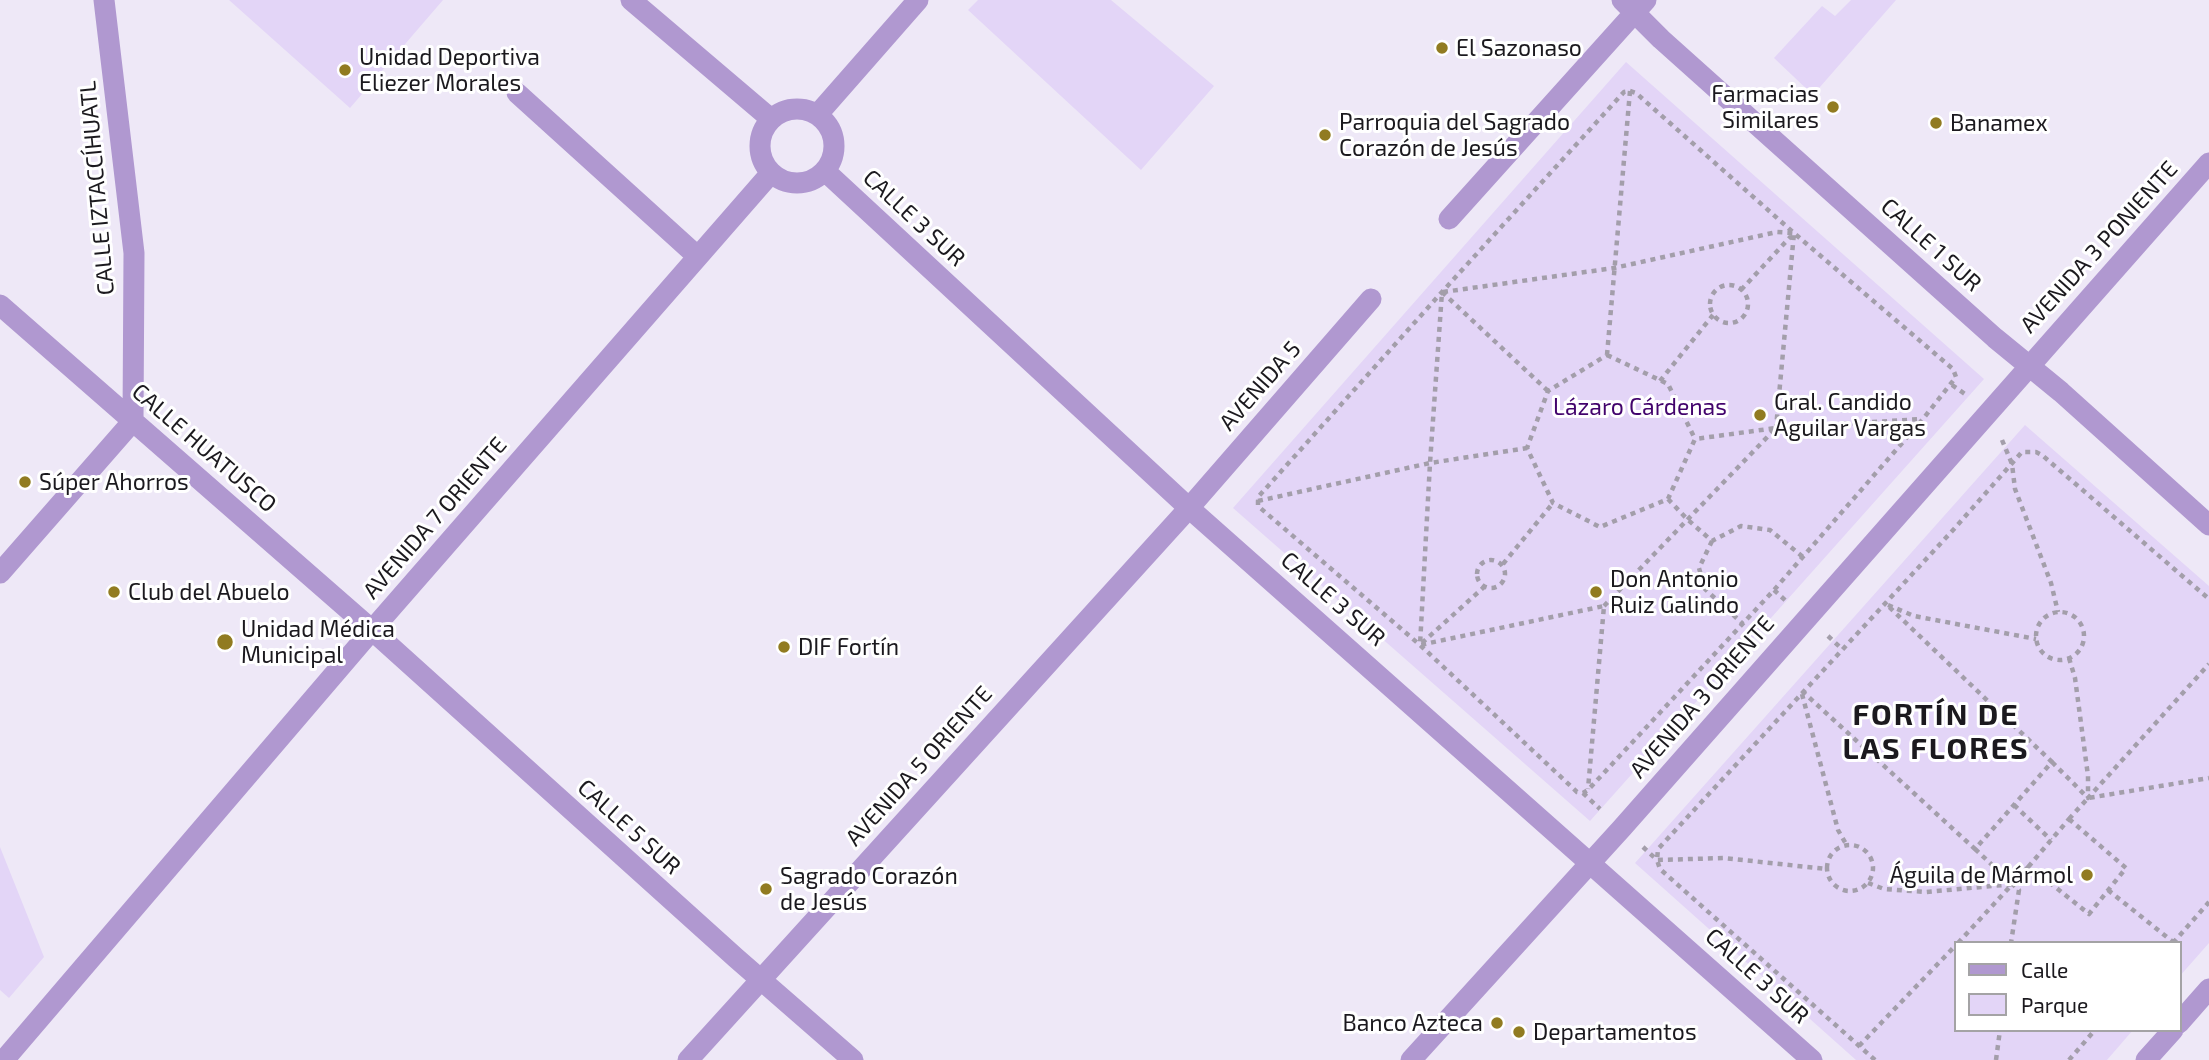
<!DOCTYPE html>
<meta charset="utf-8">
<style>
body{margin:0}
#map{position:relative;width:2209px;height:1060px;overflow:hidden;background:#eee8f7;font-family:"Exo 2",sans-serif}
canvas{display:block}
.legend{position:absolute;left:1954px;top:941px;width:228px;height:91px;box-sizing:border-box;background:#fff;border:2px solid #a4a3a5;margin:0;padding:9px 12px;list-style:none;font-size:21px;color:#1b191e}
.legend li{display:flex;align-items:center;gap:14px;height:35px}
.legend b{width:35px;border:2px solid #a4a3a5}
</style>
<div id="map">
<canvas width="2209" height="1060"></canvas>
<ul class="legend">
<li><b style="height:9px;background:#b098d0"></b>Calle</li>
<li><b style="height:19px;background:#e3d5f7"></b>Parque</li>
</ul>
</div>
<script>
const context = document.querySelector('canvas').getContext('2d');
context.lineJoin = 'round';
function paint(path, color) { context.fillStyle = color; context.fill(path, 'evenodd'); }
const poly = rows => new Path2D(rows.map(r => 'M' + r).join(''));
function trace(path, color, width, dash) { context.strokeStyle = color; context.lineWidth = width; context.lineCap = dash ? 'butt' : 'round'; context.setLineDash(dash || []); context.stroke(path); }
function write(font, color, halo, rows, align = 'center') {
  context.font = font + ' "Exo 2",sans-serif'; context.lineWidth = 6; context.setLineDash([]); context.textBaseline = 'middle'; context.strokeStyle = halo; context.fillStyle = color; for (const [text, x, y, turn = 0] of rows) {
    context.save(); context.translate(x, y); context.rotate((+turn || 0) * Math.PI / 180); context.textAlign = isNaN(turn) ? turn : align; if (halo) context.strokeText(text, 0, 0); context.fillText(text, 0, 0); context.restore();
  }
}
const green = poly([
 [229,0,443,0,350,108],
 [978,0,1111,0,1214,86,1141,170,968,10],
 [1851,0,1896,0,1813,95,1774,58,1822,6,1835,16],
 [1626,62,1984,379,1590,821,1233,508],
 [2025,425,2209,586,2209,943,2179,977,2179,943,1955,943,1955,1030,2133,1030,2107,1060,1856,1060,1635,863],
 [0,847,44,957,9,998,0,990]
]);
const path = poly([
 [1630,91,1636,93,1794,233,1953,369,1956,377,1923,419,1774,590,1588,790,1583,793,1577,792,1420,645,1258,506,1258,501,1259,496,1442,292,1624,92,1630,91],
 '1710 304a19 19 0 1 1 38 0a19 19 0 1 1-38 0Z',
 [1741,290,1794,233,1776,428,1922,419],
 [1443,292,1614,268,1777,232,1793,233],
 [1607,355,1668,384,1695,439,1668,499,1600,527,1553,503,1527,448,1548,391,1607,355],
 [1607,355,1630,91],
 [1660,381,1713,315],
 [1952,385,1965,394],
 [1548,391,1442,292,1430,463,1420,645,1604,606,1588,789],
 [2002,440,2012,464,2015,489,2051,583,2058,612],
 [1668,499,1687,519,1712,541,1741,526,1770,530,1803,557],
 [1258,501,1430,463,1527,448],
 [1712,541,1699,568,1705,589,1743,624],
 '1477 574a14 14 0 1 1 28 0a14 14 0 1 1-28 0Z',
 [1503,564,1553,503],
 [1774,590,1786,601],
 [1888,605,1914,616,2036,639],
 [1604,606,1776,428,1695,439],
 '2036 636a24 24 0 1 1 48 0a24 24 0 1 1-48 0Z',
 [1828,636,1842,649],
 [1422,643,1484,587],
 [2069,658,2075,678,2088,776,2088,798],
 [1802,691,1975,849,2052,762,1885,603],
 [1802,694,1838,830,1846,844],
 [2052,762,2088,798,2209,664],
 [1583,793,1600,809],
 [2014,805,2051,840],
 [2069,819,2126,868,2089,914,2029,866,2069,819],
 [2069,819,2088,798,2209,778],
 '1827 868a23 23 0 1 1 46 0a23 23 0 1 1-46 0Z',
 [1643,847,1657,860,1724,858,1826,869],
 [1975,849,2019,890,2011,943],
 [1868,883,1884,889,1926,892,2014,884],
 [2108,890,2173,942],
 [1958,943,2029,866],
 [2173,943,2209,902],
 [1859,1046,1955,946],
 [1875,1060,1660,869,1657,860,1658,849,1954,529,2022,452,2036,452,2042,455,2209,599],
 [1996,1060,2000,1030],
 [2069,1060,2095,1030]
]);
const minor = poly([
 [631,0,771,119],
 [1622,0,1661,39,1995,338,2061,392,2209,525],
 [517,93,697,256],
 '760 146a37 37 0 1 1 74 0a37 37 0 1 1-74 0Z',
 [818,114,918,0],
 [825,171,1189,508,1812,1060],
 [1449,219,1646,0],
 [0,305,372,630,736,958,853,1060],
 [0,573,133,421,134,253,104,0],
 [2179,1023,2209,989],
 [4,1060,372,630,771,173],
 [688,1060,1189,508,1371,299],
 [1411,1060,1622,828,2209,163],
 [2146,1060,2173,1030]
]);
const markers = [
 [1442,48,7,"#917b21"],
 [345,70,7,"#917b21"],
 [1833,107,7,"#917b21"],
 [1936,123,7,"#917b21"],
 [1325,135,7,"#917b21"],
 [1760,415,7,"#917b21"],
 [25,482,7,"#917b21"],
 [114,592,7,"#917b21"],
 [1596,592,7,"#917b21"],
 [225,642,9,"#917b21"],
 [784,647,7,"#917b21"],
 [2087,875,7,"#917b21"],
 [766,889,7,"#917b21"],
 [1497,1023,7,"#917b21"],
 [1519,1032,7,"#917b21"]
];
const poiNames = [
 ["El Sazonaso",1456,48],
 ["Unidad Deportiva",359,57],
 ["Eliezer Morales",359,83],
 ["Farmacias",1819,94,"right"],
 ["Similares",1819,120,"right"],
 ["Parroquia del Sagrado",1339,122],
 ["Corazón de Jesús",1339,148],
 ["Banamex",1950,123],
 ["Gral. Candido",1774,402],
 ["Aguilar Vargas",1774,428],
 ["Súper Ahorros",39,482],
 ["Don Antonio",1610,579],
 ["Ruiz Galindo",1610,605],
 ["Club del Abuelo",128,592],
 ["Unidad Médica",241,629],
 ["Municipal",241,655],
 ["DIF Fortín",798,647],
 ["Águila de Mármol",2073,875,"right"],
 ["Sagrado Corazón",780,876],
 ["de Jesús",780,902],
 ["Banco Azteca",1483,1023,"right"],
 ["Departamentos",1533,1032]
];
const streetNames = [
 ["CALLE IZTACCÍHUATL",97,188,-95],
 ["CALLE 3 SUR",914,218,43],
 ["CALLE 1 SUR",1931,245,42],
 ["AVENIDA 3 PONIENTE",2099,247,-48],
 ["AVENIDA 5",1260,386,-49],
 ["CALLE HUATUSCO",204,448,41],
 ["AVENIDA 7 ORIENTE",435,518,-49],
 ["CALLE 3 SUR",1333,599,41],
 ["AVENIDA 3 ORIENTE",1702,697,-49],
 ["AVENIDA 5 ORIENTE",919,766,-48],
 ["CALLE 5 SUR",629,827,42],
 ["CALLE 3 SUR",1757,976,42]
];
const parkNames = [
 ["Lázaro Cárdenas",1640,407]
];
const districtNames = [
 ["FORTÍN DE",1936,715],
 ["LAS FLORES",1936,749]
];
paint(green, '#e3d5f7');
trace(path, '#a39eaa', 4.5, [5, 5]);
trace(minor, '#b098d0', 21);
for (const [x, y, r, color] of markers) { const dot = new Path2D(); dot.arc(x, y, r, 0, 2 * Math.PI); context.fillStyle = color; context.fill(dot); trace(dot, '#fff', 2.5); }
write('23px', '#1b191e', '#fff', poiNames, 'left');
write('23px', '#1b191e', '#fff', streetNames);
write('23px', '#42036c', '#fff', parkNames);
context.letterSpacing = '2px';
write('bold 30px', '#1b191e', '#fff', districtNames);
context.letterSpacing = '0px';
</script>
